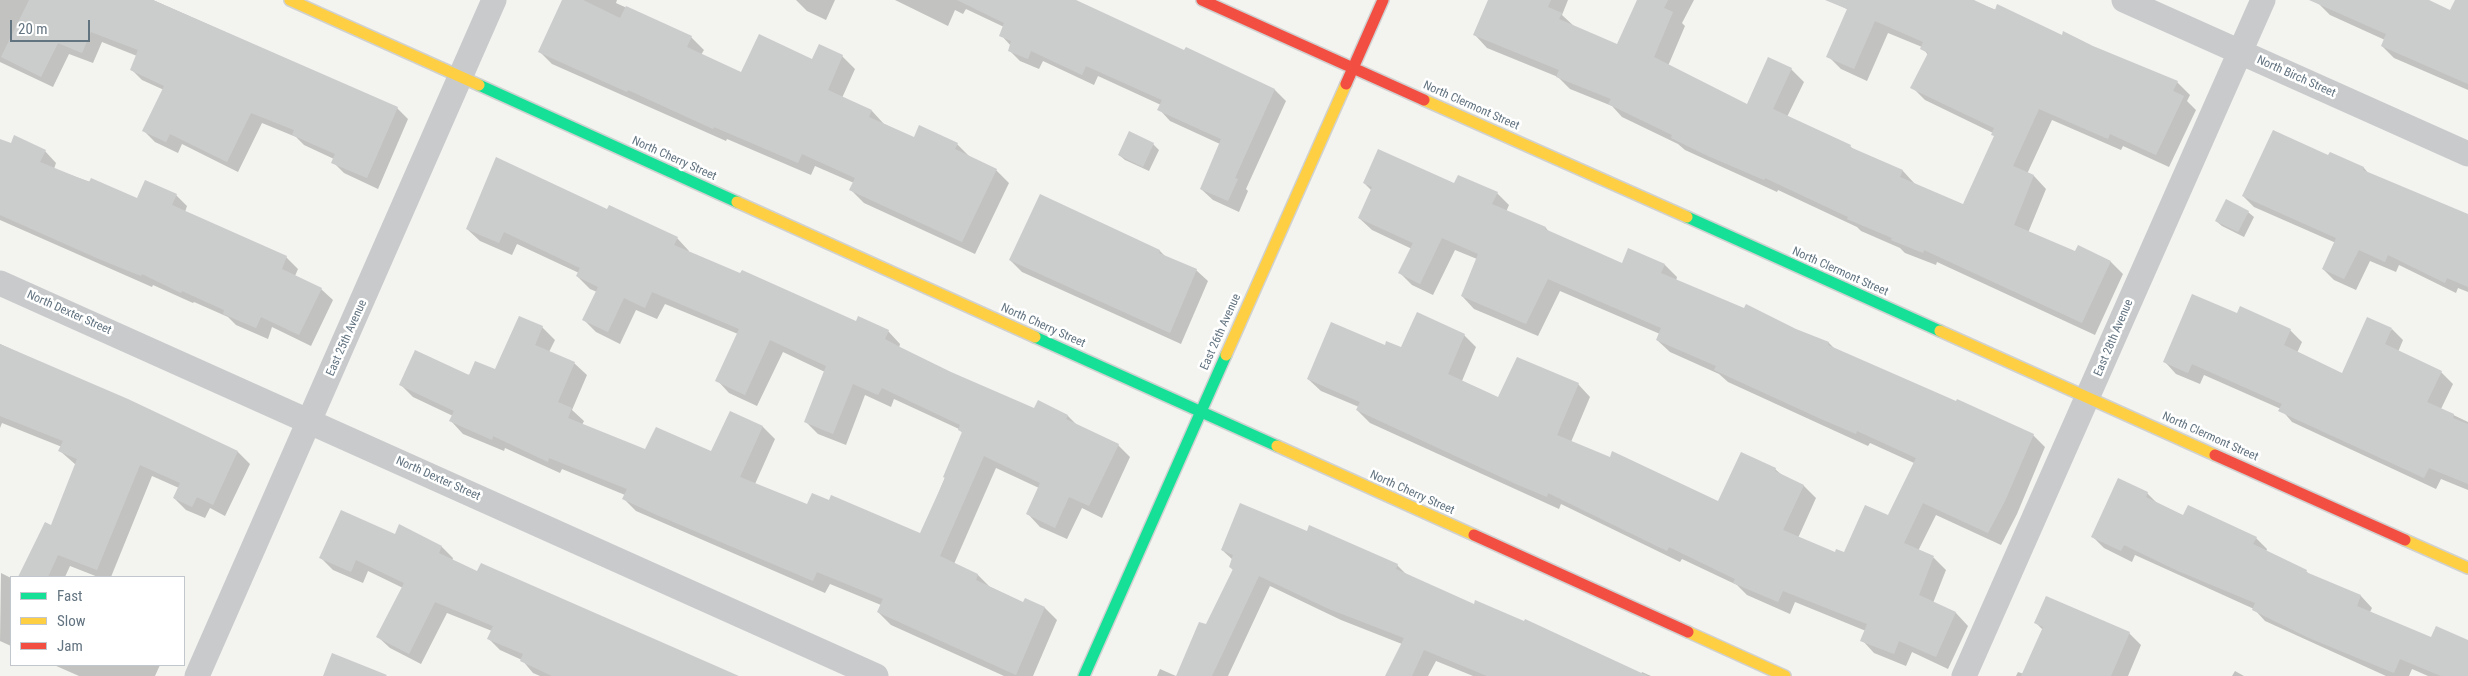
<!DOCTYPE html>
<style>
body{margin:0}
#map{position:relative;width:2468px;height:676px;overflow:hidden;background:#f3f3f0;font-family:"Roboto Condensed",sans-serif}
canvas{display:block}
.legend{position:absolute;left:10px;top:576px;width:175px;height:90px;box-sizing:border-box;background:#fff;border:1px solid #c1c7cd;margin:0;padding:6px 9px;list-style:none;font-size:15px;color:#637481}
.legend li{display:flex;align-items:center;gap:10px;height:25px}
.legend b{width:25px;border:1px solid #c1c7cd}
.scale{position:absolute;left:10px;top:20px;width:80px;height:22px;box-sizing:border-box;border:2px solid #637481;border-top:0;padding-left:6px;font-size:15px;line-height:18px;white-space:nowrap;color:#637481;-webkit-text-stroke:4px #fff;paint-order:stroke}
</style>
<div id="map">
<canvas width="2468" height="676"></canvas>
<ul class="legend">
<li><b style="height:6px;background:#16e098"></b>Fast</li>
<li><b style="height:6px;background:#ffcf43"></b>Slow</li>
<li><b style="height:6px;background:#f24e42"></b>Jam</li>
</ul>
<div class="scale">20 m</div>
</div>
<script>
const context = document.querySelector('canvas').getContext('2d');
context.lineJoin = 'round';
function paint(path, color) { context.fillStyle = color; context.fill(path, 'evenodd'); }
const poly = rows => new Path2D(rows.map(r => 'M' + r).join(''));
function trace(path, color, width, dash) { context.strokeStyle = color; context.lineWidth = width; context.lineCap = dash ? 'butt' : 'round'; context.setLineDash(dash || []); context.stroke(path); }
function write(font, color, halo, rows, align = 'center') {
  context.font = font + ' "Roboto Condensed",sans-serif'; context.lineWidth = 5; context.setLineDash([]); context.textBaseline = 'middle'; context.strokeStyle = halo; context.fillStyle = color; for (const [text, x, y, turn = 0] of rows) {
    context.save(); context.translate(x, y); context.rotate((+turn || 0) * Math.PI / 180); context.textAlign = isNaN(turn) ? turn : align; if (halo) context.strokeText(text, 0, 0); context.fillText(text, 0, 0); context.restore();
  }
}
const shadow = poly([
 [0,0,153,0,397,108,408,119,378,189,344,173,333,162,334,159,304,145,296,137,262,123,238,172,182,144,178,153,155,142,144,131,164,90,142,80,131,69,137,56,102,42,93,63,69,54,53,87,0,62],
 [563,0,617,0,616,3,691,37,704,50,701,55,742,73,842,56,855,69,842,98,872,111,884,124,914,138,957,144,970,157,996,170,1009,183,975,254,864,203,851,190,854,183,815,166,811,175,727,139,726,141,552,64,539,51],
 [796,0,835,0,826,20,807,11],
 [895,0,1062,0,1275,90,1286,101,1246,189,1248,191,1239,212,1213,200,1201,189,1220,144,1170,121,1159,109,1161,105,1098,76,1094,85,1043,61,1039,69,1020,61,1009,50,1011,46,1001,35,1004,27,966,9,963,14,955,10,948,26],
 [1489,0,1568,0,1562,15,1575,27,1618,45,1638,0,1694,0,1682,23,1685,26,1668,66,1747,106,1791,69,1804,82,1787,117,1850,146,1856,152,1903,171,1915,184,1964,206,1995,137,1993,133,1925,100,1912,87,1928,55,1922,47,1888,33,1867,81,1841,69,1828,56,1849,10,1828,0,1971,0,2177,82,2190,95,2187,101,2196,110,2169,167,2123,146,2121,150,2052,120,2027,174,2034,176,2046,189,2028,233,2075,253,2111,262,2123,274,2095,335,1937,262,1936,265,1905,253,1900,248,1861,231,1857,227,1778,190,1777,192,1685,150,1678,144,1622,117,1612,106,1570,89,1558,77,1487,48,1475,35],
 [2320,0,2426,0,2451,11,2456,0,2468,1,2468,90,2394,58,2382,46,2385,40,2330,15,2318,3],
 [0,140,11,145,45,151,56,163,54,169,138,199,176,195,187,206,185,212,286,257,298,269,295,276,321,289,333,300,311,346,272,327,268,339,236,325,228,317,194,302,193,303,153,285,152,287,0,220],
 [1153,144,1159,150,1149,171,1125,160,1119,155],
 [2331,154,2364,168,2369,174,2468,216,2468,292,2458,288,2456,293,2399,265,2396,272,2370,261,2356,290,2334,280,2323,269,2336,243,2254,207,2243,196,2329,157],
 [1364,183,1455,185,1497,193,1509,205,1506,212,1546,228,1550,233,1623,265,1665,265,1677,277,1676,281,1829,343,1836,350,2033,435,2045,447,2017,514,2001,545,1936,515,1918,551,1934,558,1946,570,1933,603,1956,613,1968,626,1948,669,1912,652,1906,666,1874,653,1862,640,1866,631,1795,602,1790,614,1747,595,1737,585,1682,559,1680,562,1561,504,1559,509,1370,423,1357,410,1359,407,1321,391,1308,379,1385,346,1401,349,1464,335,1476,347,1462,381,1499,398,1578,384,1590,397,1571,442,1719,503,1775,469,1783,476,1804,486,1816,498,1798,538,1836,554,1845,554,1889,517,1914,463,1870,443,1868,446,1835,431,1728,382,1719,374,1670,352,1657,340,1660,334,1560,291,1538,336,1474,309,1462,296,1477,259,1455,250,1433,295,1412,285,1399,272,1412,249,1372,230,1359,218,1372,191],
 [608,210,677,238,689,251,688,253,857,322,888,331,900,344,899,348,950,373,1035,409,1038,402,1068,416,1078,426,1118,445,1130,457,1102,518,1082,508,1067,539,1040,527,1028,514,1039,488,996,468,954,564,978,575,990,587,1024,603,1025,600,1045,608,1057,620,1033,676,1004,676,891,625,878,612,881,605,830,584,825,593,636,511,624,499,625,495,562,469,560,473,505,448,504,451,463,434,451,421,453,416,413,397,400,384,496,371,542,327,555,340,549,352,574,363,587,375,572,410,584,421,582,425,646,451,712,453,731,412,763,427,775,439,755,484,808,506,921,535,963,434,959,429,894,399,891,407,865,395,846,445,818,434,806,422,825,372,783,352,757,406,729,393,717,380,738,334,665,304,657,319,636,310,620,344,596,332,584,320,597,292,590,289,577,276,579,273,517,244,512,255,480,241,467,229],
 [2248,212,2254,217,2244,237,2222,226,2216,221],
 [1160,251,1166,257,1196,270,1208,281,1181,344,1022,272,1010,260],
 [2238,315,2290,330,2302,342,2297,353,2343,375,2392,329,2403,340,2398,352,2441,372,2453,384,2441,409,2468,422,2468,490,2441,479,2436,489,2292,422,2281,409,2204,375,2200,384,2176,374,2165,362],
 [0,344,238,452,250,464,225,516,210,508,205,518,186,510,174,498,179,488,152,476,111,577,98,577,70,566,65,577,19,577,45,523,52,526,76,465,60,451,62,447,2,423,0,428],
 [2147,493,2158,504,2184,516,2256,538,2267,549,2266,552,2306,571,2310,575,2361,596,2372,608,2370,612,2432,639,2468,641,2468,676,2428,676,2412,669,2409,676,2386,676,2265,621,2254,609,2135,555,2132,562,2104,548,2093,537],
 [1307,532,1397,565,1407,575,1474,606,1641,674,1642,672,1651,676,1473,676,1436,661,1428,676,1387,676,1402,644,1341,620,1270,586,1228,676,1177,676,1206,626,1234,571,1230,567,1233,560,1222,550],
 [395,535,442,547,453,558,452,561,721,676,540,676,533,673,522,660,500,650,489,639,492,631,447,613,421,664,390,648,378,637,403,588,368,571,363,583,333,570,321,558],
 [1,573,11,578,11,646,0,641],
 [2036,623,2129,633,2141,645,2128,676,2016,676,2018,672,2024,674,2043,630],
 [54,665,160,665,155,676,79,676],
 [1160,669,1176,676,1157,676],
 [2235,671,2244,676,2232,676]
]);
const building = poly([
 [29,0,153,0,398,107,367,178,331,163,335,154,292,135,294,130,251,113,227,162,170,134,166,142,142,131,164,86,130,70,138,50,91,32,82,53,58,43,41,77,1,57],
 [562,0,583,0,620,18,626,6,692,36,687,47,741,72,759,34,812,59,819,44,843,55,828,90,872,110,869,117,914,137,919,125,958,143,955,149,997,169,962,242,849,190,855,178,802,154,798,163,714,127,713,129,628,90,627,92,538,52],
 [957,0,1076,0,1184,50,1186,47,1275,89,1235,178,1238,179,1228,201,1200,189,1221,139,1157,110,1162,100,1086,66,1082,75,1031,51,1028,59,1008,51,1011,41,999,36,1004,23],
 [1488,0,1551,0,1548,7,1562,13,1559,19,1617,44,1637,0,1668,0,1664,8,1673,12,1654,57,1747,104,1768,57,1792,68,1773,109,1851,145,1850,147,1903,170,1900,177,1963,204,1994,136,1991,135,1994,128,1910,88,1928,53,1920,49,1923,42,1875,21,1854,69,1826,57,1847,9,1825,0,1974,0,1995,10,1997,4,2062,35,2063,31,2093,46,2178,81,2173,91,2184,96,2156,155,2110,134,2108,139,2039,109,2013,166,2034,175,2014,225,2075,251,2078,245,2111,261,2082,323,1924,250,1923,253,1891,240,1892,238,1847,219,1848,217,1765,178,1764,180,1708,156,1671,138,1672,135,1608,104,1611,99,1556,77,1559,70,1473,35],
 [2309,0,2429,0,2450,10,2455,0,2468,0,2468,84,2381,46,2386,34],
 [2273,130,2328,155,2330,152,2364,167,2363,170,2468,214,2468,287,2447,278,2445,283,2388,255,2385,262,2359,250,2344,279,2322,269,2336,238,2242,196],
 [1129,131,1154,143,1143,167,1118,155],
 [14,135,46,150,40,162,89,182,91,178,137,198,145,180,177,194,172,205,287,256,282,269,322,288,299,335,261,317,256,328,223,314,224,310,182,291,181,293,142,274,141,276,99,259,0,215,0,139,11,143],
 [1378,149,1454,183,1458,175,1498,192,1492,204,1546,227,1545,229,1622,263,1628,248,1665,264,1661,273,1744,308,1746,304,1796,329,1829,342,1828,345,1956,401,1957,399,2034,434,2005,501,1988,533,1923,503,1904,543,1934,556,1919,595,1956,612,1936,657,1899,641,1894,654,1860,641,1867,624,1783,591,1778,602,1733,583,1735,579,1669,547,1667,551,1548,493,1547,497,1516,484,1356,410,1360,402,1307,379,1331,322,1385,345,1386,341,1401,347,1417,312,1465,334,1448,374,1498,397,1517,357,1579,383,1557,435,1610,457,1612,451,1718,501,1741,452,1776,468,1775,471,1804,485,1783,530,1835,552,1836,549,1844,552,1865,505,1888,515,1916,458,1857,431,1856,434,1821,419,1714,370,1716,366,1656,340,1661,328,1548,279,1526,324,1461,296,1478,254,1442,238,1420,284,1398,273,1413,243,1358,218,1372,187,1363,183],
 [496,157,607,209,609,205,678,237,674,245,740,273,742,270,856,321,858,316,889,330,885,339,900,347,951,372,1034,408,1038,400,1068,415,1066,419,1119,444,1089,506,1069,497,1055,528,1026,514,1040,483,984,456,940,556,978,574,976,580,1023,602,1025,598,1045,607,1016,675,877,612,883,599,817,572,813,581,657,515,622,499,627,489,549,458,548,462,493,436,492,440,449,421,454,411,399,385,415,350,469,375,475,361,495,369,519,316,543,326,535,345,575,362,558,402,572,408,568,418,645,449,656,427,711,451,730,411,763,426,740,477,807,504,812,493,829,500,831,495,920,533,945,478,943,477,962,432,958,430,960,425,882,388,878,395,853,384,833,434,804,422,826,366,770,340,745,395,715,381,739,329,652,292,645,308,624,298,608,332,582,320,598,287,576,276,580,268,504,232,499,243,466,229],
 [1040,194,1160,250,1159,253,1197,269,1170,333,1009,260],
 [2226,199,2249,211,2238,232,2215,221],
 [2192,294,2237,313,2240,306,2291,329,2284,345,2342,373,2367,317,2392,328,2385,344,2442,371,2427,402,2454,414,2453,418,2468,424,2468,484,2429,468,2424,478,2278,411,2282,404,2192,364,2188,373,2163,362],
 [0,344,128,399,238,451,213,505,197,497,192,507,173,498,180,483,140,465,97,570,58,555,48,577,18,577,45,522,51,525,77,459,58,451,63,441,0,416],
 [2118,478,2148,492,2146,497,2183,515,2188,505,2257,537,2253,544,2307,570,2306,572,2361,595,2357,606,2431,637,2436,626,2468,640,2468,676,2441,676,2400,659,2394,673,2309,638,2252,610,2255,603,2178,571,2124,545,2121,551,2091,537],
 [1240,503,1307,531,1309,525,1398,564,1396,569,1474,604,1475,600,1524,621,1525,619,1648,676,1487,676,1424,650,1412,676,1385,676,1404,638,1329,609,1259,576,1212,676,1176,676,1199,622,1206,624,1233,569,1229,567,1233,555,1221,550],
 [341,510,395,534,399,524,442,546,439,553,477,571,481,563,739,676,552,676,520,661,523,654,487,639,493,626,435,602,409,654,376,637,404,583,356,560,351,572,319,558],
 [2046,596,2130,632,2111,676,2021,676,2043,627,2034,623],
 [332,653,387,675,386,676,323,676]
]);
const street = poly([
 [2124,0,2468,154],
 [0,283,876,676],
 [197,676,494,0],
 [1964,676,2263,0]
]);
const fast = poly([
 [479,85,737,202],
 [1687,217,1940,331],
 [1035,337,1277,446],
 [1084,676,1226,355]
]);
const slow = poly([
 [290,0,479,85],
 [1424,100,1687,217],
 [737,202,1035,337],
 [1940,331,2215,455],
 [1226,355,1346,84],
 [1277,446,1474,535],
 [2405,540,2468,568],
 [1688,632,1785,676]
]);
const jam = poly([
 [1202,0,1424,100],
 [1346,84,1383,0],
 [2215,455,2405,540],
 [1474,535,1688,632]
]);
const streetNames = [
 ["North Birch Street",2296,77,24],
 ["North Clermont Street",1471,106,24],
 ["North Cherry Street",674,159,24],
 ["North Clermont Street",1840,272,24],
 ["North Dexter Street",69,313,24],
 ["North Cherry Street",1043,326,24],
 ["East 26th Avenue",1221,332,-66],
 ["East 25th Avenue",347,338,-66],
 ["East 28th Avenue",2114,338,-67],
 ["North Clermont Street",2210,437,24],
 ["North Dexter Street",438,479,24],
 ["North Cherry Street",1412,493,24]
];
paint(shadow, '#0003');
paint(building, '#cbcdcd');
trace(fast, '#d0d1d1', 14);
trace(slow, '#d0d1d1', 14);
trace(jam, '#d0d1d1', 14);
trace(street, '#c8cacb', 25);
trace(fast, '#16e098', 11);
trace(slow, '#ffcf43', 11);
trace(jam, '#f24e42', 11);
write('12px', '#637481', '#fff', streetNames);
</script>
